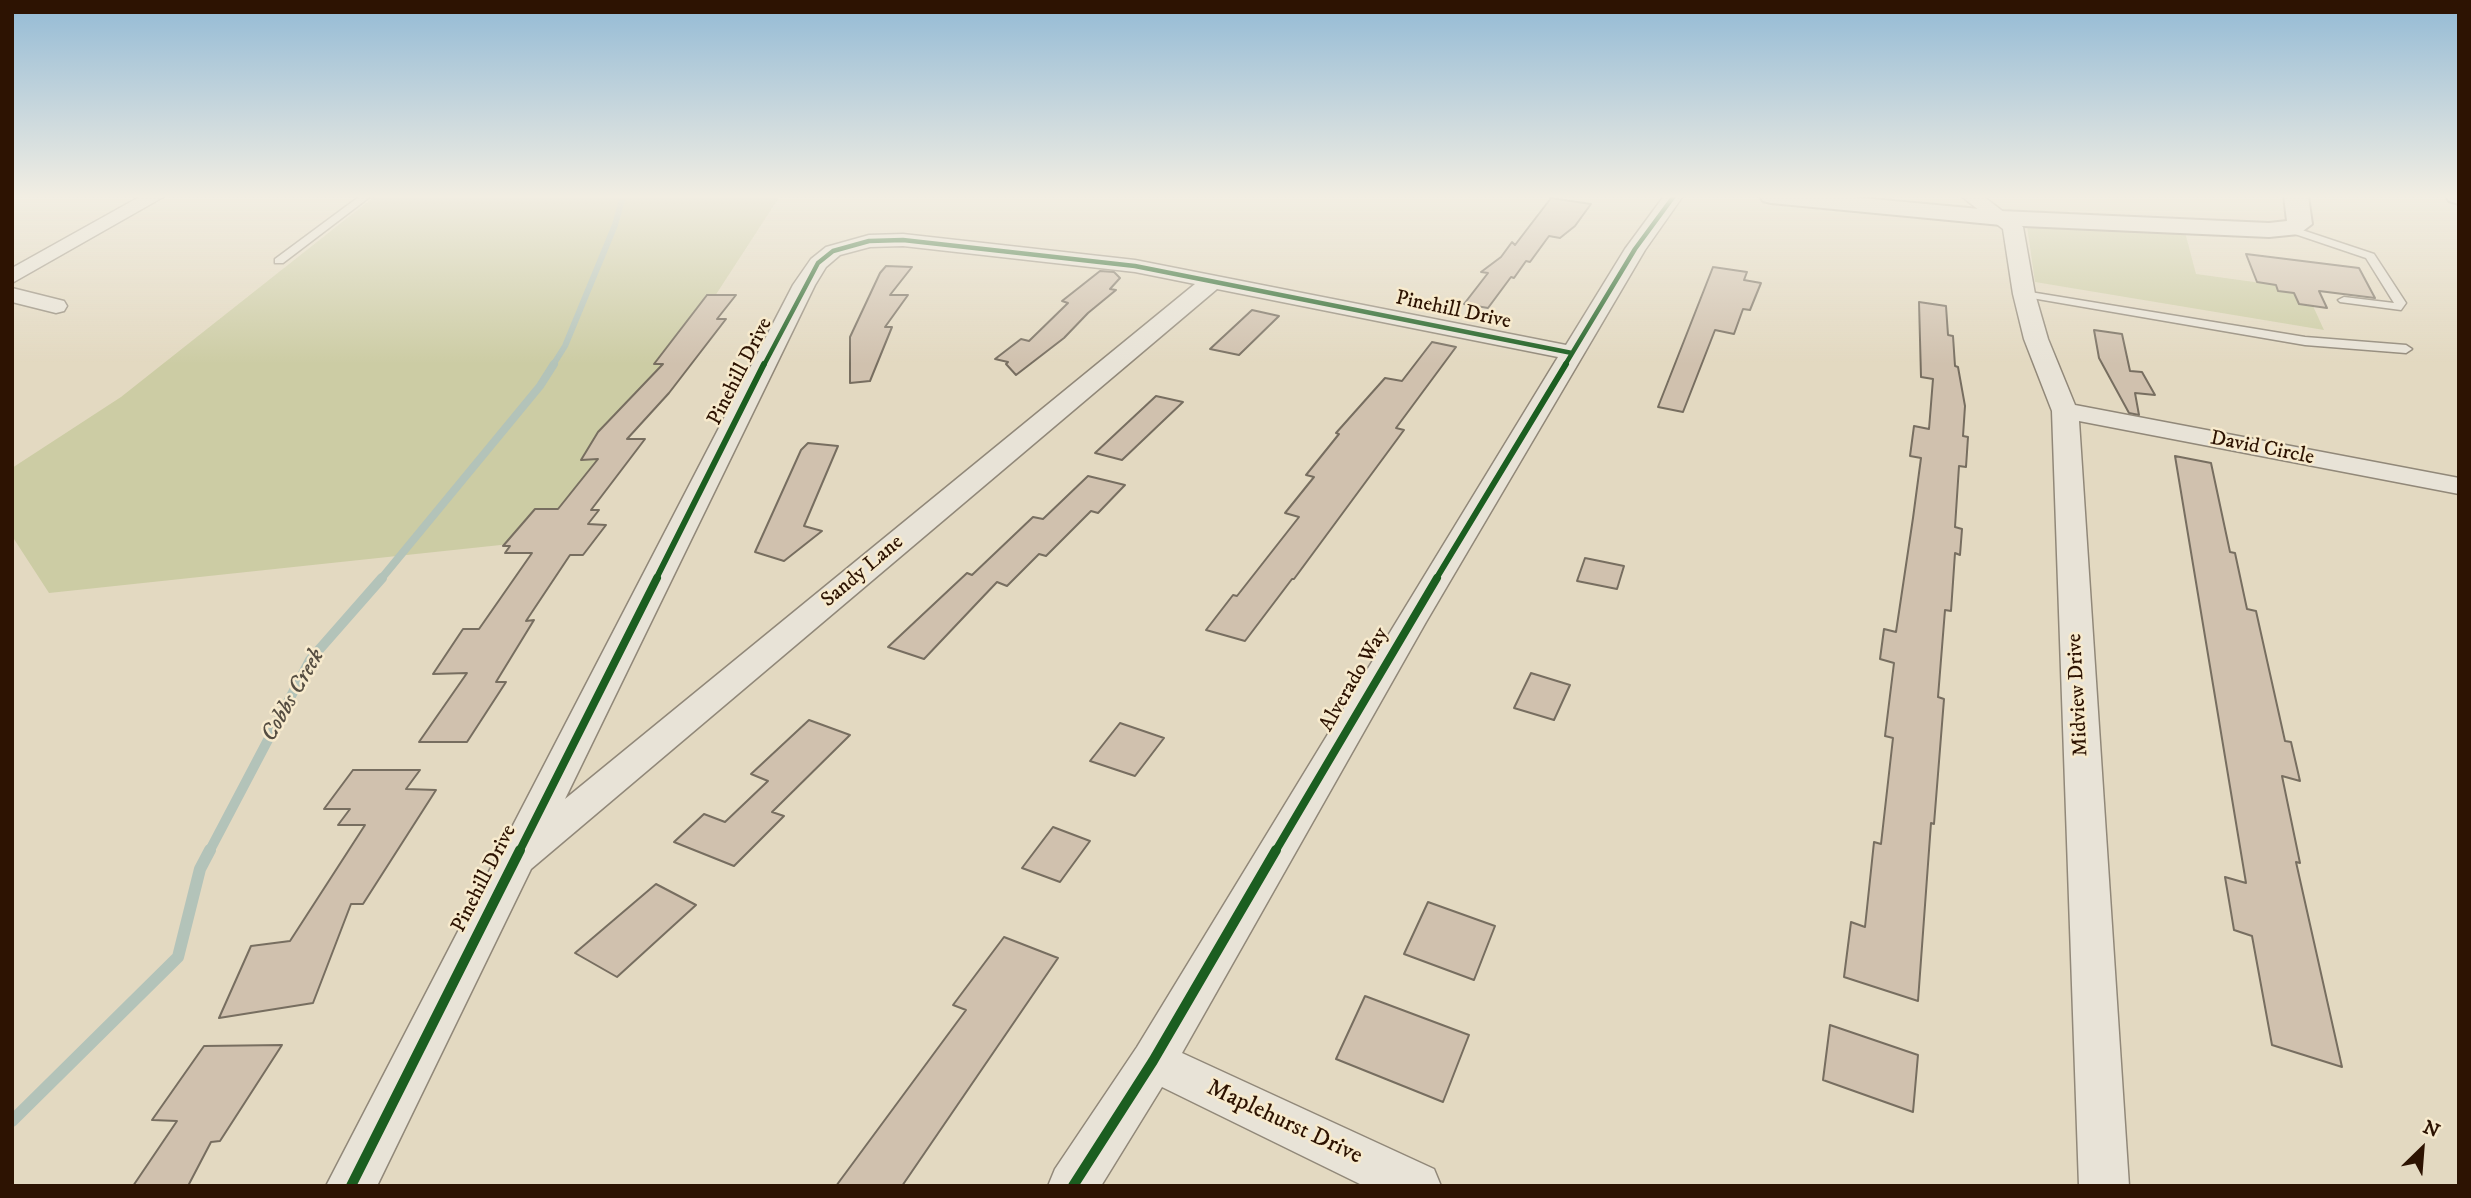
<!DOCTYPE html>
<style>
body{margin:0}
#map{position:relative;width:2471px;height:1198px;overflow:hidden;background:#e3d9c1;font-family:"IM FELL DW Pica",serif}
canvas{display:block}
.frame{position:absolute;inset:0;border:14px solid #2d1302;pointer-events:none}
.north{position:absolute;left:2387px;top:1114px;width:70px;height:70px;-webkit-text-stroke:5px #f7eacd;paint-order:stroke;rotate:25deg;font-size:19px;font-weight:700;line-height:28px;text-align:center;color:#2d1302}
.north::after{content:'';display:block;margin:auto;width:24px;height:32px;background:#2d1302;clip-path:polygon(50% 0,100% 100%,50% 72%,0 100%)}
</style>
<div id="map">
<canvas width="2471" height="1198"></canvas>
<div class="frame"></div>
<div class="north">N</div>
</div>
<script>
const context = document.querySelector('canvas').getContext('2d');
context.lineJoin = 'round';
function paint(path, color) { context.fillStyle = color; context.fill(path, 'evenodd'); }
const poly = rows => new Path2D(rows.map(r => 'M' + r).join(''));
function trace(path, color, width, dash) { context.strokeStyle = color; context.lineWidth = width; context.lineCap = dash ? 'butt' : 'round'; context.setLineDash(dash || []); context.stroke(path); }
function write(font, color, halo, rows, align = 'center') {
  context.font = font + ' "IM FELL DW Pica",serif'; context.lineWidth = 5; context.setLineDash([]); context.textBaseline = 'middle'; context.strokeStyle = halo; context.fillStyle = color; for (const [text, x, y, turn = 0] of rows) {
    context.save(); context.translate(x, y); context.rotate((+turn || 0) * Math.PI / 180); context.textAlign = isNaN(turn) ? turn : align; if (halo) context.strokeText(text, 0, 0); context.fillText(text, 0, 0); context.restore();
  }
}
const green = poly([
 [375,196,780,196,557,539,49,593,12,536,12,468,121,397],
 [2027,226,2185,232,2196,274,2276,285,2279,291,2294,293,2299,304,2313,306,2324,330,2035,282]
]);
const streamFar3 = poly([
 [553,365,565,346,615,225,623,196]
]);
const streamFar2 = poly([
 [381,579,540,386,554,364]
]);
const streamFar1 = poly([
 [209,852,310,660,382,578]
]);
const stream = poly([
 [12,1121,178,957,200,869,210,850]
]);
const building = poly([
 [1551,198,1591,204,1575,226,1560,238,1549,236,1530,262,1526,261,1514,278,1511,277,1488,308,1464,304,1488,273,1481,272,1501,257,1512,242,1515,245,1551,198],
 [2246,254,2359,268,2375,298,2319,291,2327,308,2299,304,2294,293,2278,291,2276,285,2257,282,2246,254],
 [886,266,912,267,890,295,908,295,885,327,892,327,870,381,850,383,850,337,880,273,886,266],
 [1713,267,1747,272,1744,280,1761,283,1750,310,1743,309,1734,334,1715,330,1683,412,1658,407,1713,267],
 [1100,271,1114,272,1120,278,1110,289,1116,290,1088,313,1064,338,1016,375,1006,364,1008,362,995,359,1021,339,1029,341,1068,303,1062,301,1100,271],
 [707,295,736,295,717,319,726,319,669,393,627,439,645,439,591,510,599,510,588,524,606,525,583,555,570,555,526,621,534,620,496,682,506,682,467,742,419,742,467,673,433,674,463,629,479,629,532,553,505,553,510,546,503,546,535,509,558,509,598,459,581,460,598,432,663,364,654,364,707,295],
 [1919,302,1946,306,1948,335,1953,336,1955,366,1958,367,1965,406,1963,436,1968,437,1966,467,1959,466,1955,527,1962,529,1960,555,1955,553,1951,611,1945,610,1938,697,1944,699,1934,824,1931,823,1918,1001,1844,977,1851,922,1865,927,1874,842,1881,844,1893,738,1885,736,1894,663,1880,659,1884,629,1896,632,1913,518,1921,458,1910,456,1914,426,1929,429,1933,379,1921,377,1919,302],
 [1252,310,1279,316,1239,355,1210,349,1252,310],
 [2094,330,2122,334,2130,371,2142,372,2155,395,2135,393,2139,415,2129,413,2099,358,2094,330],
 [1432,342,1456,347,1396,428,1404,430,1294,579,1292,579,1245,641,1206,630,1233,595,1237,596,1299,517,1285,513,1314,477,1306,475,1339,434,1336,433,1385,378,1402,381,1432,342],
 [1156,396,1183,402,1122,460,1095,453,1156,396],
 [808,443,838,446,804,526,822,531,784,561,755,552,801,450,808,443],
 [2175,456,2211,463,2230,552,2235,553,2247,609,2256,611,2285,741,2291,742,2300,781,2282,776,2300,863,2296,862,2342,1067,2272,1045,2252,936,2234,930,2225,877,2246,883,2175,456],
 [1088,476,1125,485,1098,513,1091,511,1046,556,1039,554,1007,586,997,582,924,659,888,647,967,573,972,575,1033,517,1043,519,1088,476],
 [1585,558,1624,566,1617,589,1577,581,1585,558],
 [1531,673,1570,685,1554,720,1514,708,1531,673],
 [809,720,850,735,772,812,784,816,734,866,674,842,704,814,725,822,768,781,751,774,809,720],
 [1120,723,1164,738,1135,776,1090,761,1120,723],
 [353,770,420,770,406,789,436,790,363,904,351,904,313,1003,219,1018,251,946,290,941,365,825,338,825,350,809,324,809,353,770],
 [1053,827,1090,841,1060,882,1022,868,1053,827],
 [656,884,696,905,617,977,575,953,656,884],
 [1428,902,1495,926,1474,980,1404,954,1428,902],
 [1004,937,1058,958,902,1186,836,1186,966,1010,953,1005,1004,937],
 [1365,996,1469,1035,1443,1102,1336,1059,1365,996],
 [1830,1025,1918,1055,1913,1112,1823,1080,1830,1025],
 [282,1045,220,1141,211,1142,188,1186,133,1186,177,1121,152,1120,204,1046,282,1045]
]);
const service = poly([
 [360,196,371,196,283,263,275,263,275,259,360,196],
 [2290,226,2374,254,2406,303,2401,310,2340,302,2338,300,2344,297,2394,303,2366,258,2286,231,2285,229,2290,226],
 [2024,291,2305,337,2406,345,2412,349,2406,353,2305,345,2020,296,2020,292,2024,291]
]);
const minor = poly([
 [141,196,165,196,12,283,12,268,141,196],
 [1664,196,1683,196,1645,250,1426,622,1182,1053,1434,1169,1441,1186,1364,1186,1162,1087,1101,1186,1048,1186,1055,1169,1137,1047,1558,357,1217,289,531,869,377,1186,326,1186,793,285,811,259,826,247,869,235,903,234,1135,260,1566,345,1625,249,1664,196],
 [903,246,1135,272,1195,284,565,799,815,285,826,267,840,255,870,247,903,246],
 [1961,196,1983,196,2023,227,2035,294,2048,339,2075,405,2459,478,2459,494,2079,421,2129,1186,2079,1186,2052,411,2024,339,2013,294,2003,229,1961,196],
 [12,288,64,301,67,306,64,311,56,313,12,302,12,288]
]);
const tertiary = poly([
 [1760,196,1840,196,2001,211,2269,223,2287,221,2284,196,2308,196,2312,224,2299,234,2269,237,2001,225,1771,203,1763,201,1760,196],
 [2446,196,2459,196,2459,204,2449,201,2446,196]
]);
const cyclewayFar3 = poly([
 [764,365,818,263,833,251,869,241,903,240,1135,266,1572,353],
 [1565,365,1635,249,1674,196]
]);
const cyclewayFar2 = poly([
 [656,579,764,364],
 [1436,579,1566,364]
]);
const cyclewayFar1 = poly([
 [519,852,657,578],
 [1275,852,1437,578]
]);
const cycleway = poly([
 [351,1186,520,850],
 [1073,1186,1153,1061,1276,850]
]);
const streetNames = [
 ["Pinehill Drive",1453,311,12],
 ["Pinehill Drive",741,372,-63],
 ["David Circle",2262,449,11],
 ["Sandy Lane",863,572,-40],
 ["Alverado Way",1355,680,-60],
 ["Midview Drive",2079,695,-93],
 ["Pinehill Drive",485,879,-63]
];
const waterNames = [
 ["Cobbs Creek",294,696,-60]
];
const nearStreetnames = [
 ["Maplehurst Drive",1284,1123,25]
];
paint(green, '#cccca4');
trace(streamFar3, '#b3c3b9', 6);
trace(streamFar2, '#b3c3b9', 8);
trace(streamFar1, '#b3c3b9', 10);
trace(stream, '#b3c3b9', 12);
paint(building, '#d0c1ae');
trace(building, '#776e60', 2);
trace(service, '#918879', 3);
trace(minor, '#918879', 3);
trace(tertiary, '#918879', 4);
paint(service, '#e8e3d7');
paint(minor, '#e8e3d7');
paint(tertiary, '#e8e3d7');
trace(cyclewayFar3, '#1b5e20', 4.5);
trace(cyclewayFar2, '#1b5e20', 6);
trace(cyclewayFar1, '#1b5e20', 8);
trace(cycleway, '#1b5e20', 10);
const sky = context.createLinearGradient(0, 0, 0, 364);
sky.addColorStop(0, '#93bad5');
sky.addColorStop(0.54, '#f2eee3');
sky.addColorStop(1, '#f2eee300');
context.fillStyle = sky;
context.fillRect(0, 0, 2471, 364);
write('21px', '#2d1302', '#f7eacd', streetNames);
write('italic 23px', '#554d41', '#f7eacd', waterNames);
write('24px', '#2d1302', '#f7eacd', nearStreetnames);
</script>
